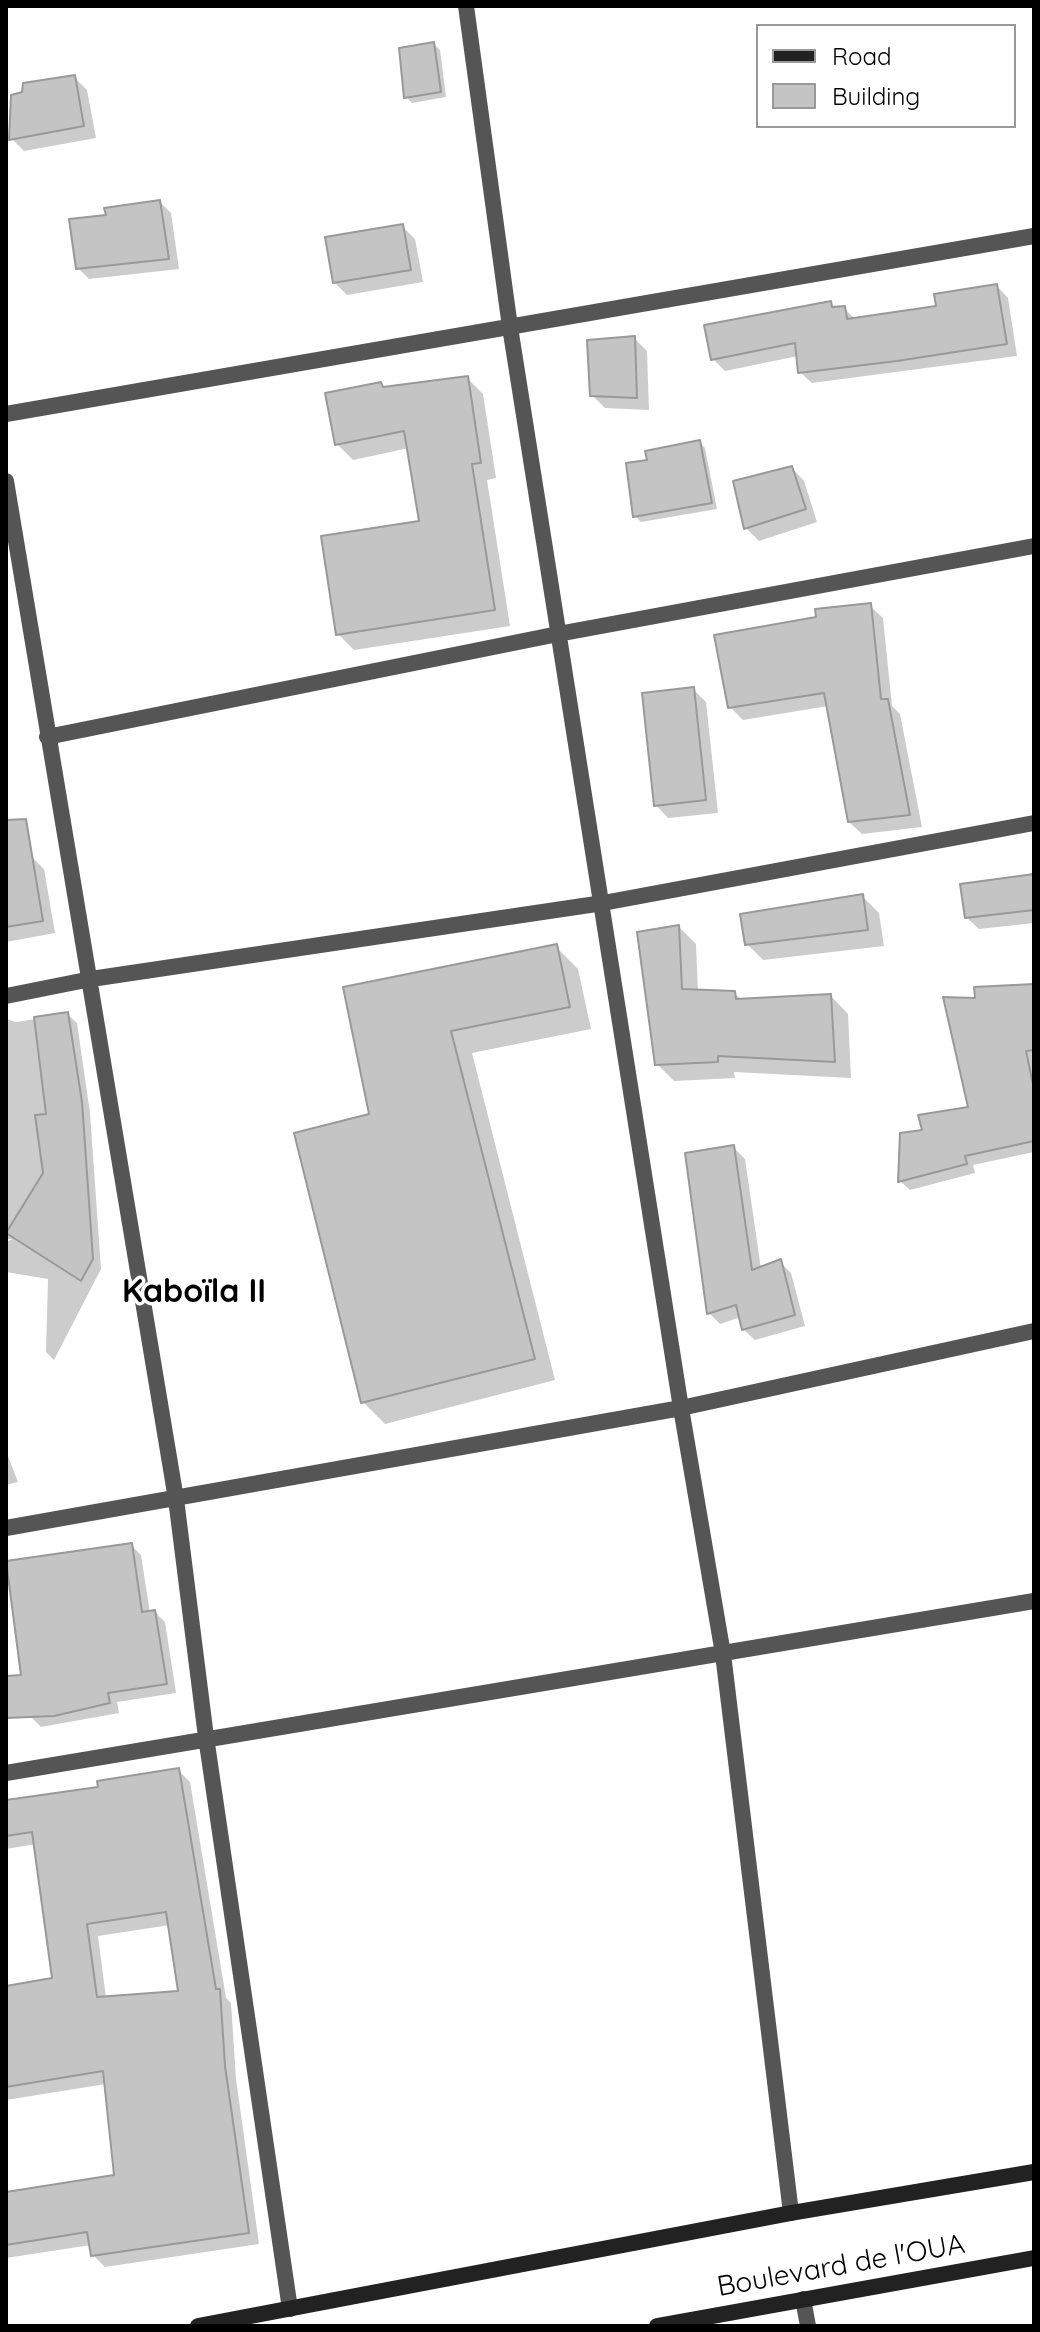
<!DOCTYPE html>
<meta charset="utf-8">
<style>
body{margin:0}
#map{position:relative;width:1040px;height:2332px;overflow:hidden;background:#fff;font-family:Quicksand,sans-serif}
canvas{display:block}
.frame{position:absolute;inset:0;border:8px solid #000;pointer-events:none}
.legend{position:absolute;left:756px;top:24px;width:260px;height:104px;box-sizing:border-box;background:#fff;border:2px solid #999;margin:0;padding:10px 14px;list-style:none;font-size:24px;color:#000}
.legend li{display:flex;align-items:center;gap:16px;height:40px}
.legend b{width:40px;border:2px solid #999}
</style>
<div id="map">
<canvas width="1040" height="2332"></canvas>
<div class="frame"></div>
<ul class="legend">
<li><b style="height:10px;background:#222"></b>Road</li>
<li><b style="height:22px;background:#c4c4c4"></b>Building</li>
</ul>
</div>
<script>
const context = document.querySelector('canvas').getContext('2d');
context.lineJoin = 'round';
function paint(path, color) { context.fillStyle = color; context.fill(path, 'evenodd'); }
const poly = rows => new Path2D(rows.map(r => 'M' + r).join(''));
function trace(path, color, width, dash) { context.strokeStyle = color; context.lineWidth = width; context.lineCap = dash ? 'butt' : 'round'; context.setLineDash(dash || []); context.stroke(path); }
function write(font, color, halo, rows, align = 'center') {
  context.font = font + ' Quicksand,sans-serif'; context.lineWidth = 7; context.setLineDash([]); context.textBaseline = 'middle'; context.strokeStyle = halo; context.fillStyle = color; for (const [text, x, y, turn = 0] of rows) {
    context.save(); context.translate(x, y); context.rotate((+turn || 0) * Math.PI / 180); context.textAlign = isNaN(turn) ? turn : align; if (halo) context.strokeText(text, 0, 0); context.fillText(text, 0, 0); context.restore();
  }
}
const shadow = poly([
 [434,44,440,50,446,97,412,103,406,97],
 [74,77,87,90,96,138,24,151,12,139],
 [160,202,171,213,179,269,89,279,78,268,108,217],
 [402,226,415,239,423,282,347,295,334,282],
 [997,286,1008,298,1017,356,812,383,800,372,798,356,725,371,713,359,830,304,836,309,844,308,856,320,938,308],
 [634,338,647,351,649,410,605,408,592,395],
 [467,378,483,394,496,478,487,480,510,626,354,650,338,634,421,522,409,448,353,460,337,444,381,384,386,389],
 [699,442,705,448,717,509,641,522,635,516,649,462],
 [792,468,804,481,817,522,759,541,746,528],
 [870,606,883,618,892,706,900,714,922,827,862,834,849,822,828,706,743,720,730,707],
 [693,689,706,702,718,813,668,818,656,805],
 [31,856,44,869,55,933,6,942,6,860],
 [1034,873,1034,923,979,929,967,918,963,886],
 [862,896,879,913,884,946,763,960,747,944],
 [679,927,696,944,698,992,734,993,743,1001,831,996,848,1014,851,1078,734,1072,735,1078,674,1081,657,1064],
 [556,947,578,969,591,1029,472,1053,555,1380,385,1424,363,1402,371,1115,346,989],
 [1021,996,1034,1058,1034,1152,973,1165,975,1173,910,1190,900,1181,925,1132,970,1109],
 [67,1014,77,1023,90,1113,101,1269,54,1360,46,1352,48,1279,6,1272,6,1242,13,1239,6,1239,6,1019,16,1022],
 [734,1148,745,1159,761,1269,780,1262,791,1273,805,1326,755,1340,743,1329,741,1317,720,1324,709,1313],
 [6,1451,18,1482,6,1485],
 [131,1545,141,1555,150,1613,155,1612,165,1622,176,1693,117,1702,119,1713,41,1727,31,1717],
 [178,1770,190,1782,226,1998,231,2003,236,2079,259,2244,105,2267,93,2255,91,2245,6,2258,6,2194,116,2177,106,2084,6,2100,6,1988,54,1980,36,1844,6,1849,6,1802,100,1788],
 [170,1925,180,1993,106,1998,98,1936]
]);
const building = poly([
 [434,42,441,92,404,98,399,48,434,42],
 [75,75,84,126,9,140,11,95,22,92,23,83,75,75],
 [160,200,169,259,76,269,69,219,106,215,104,208,160,200],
 [403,224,411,270,333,283,325,237,403,224],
 [997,284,1007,344,897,361,798,373,795,343,711,360,704,325,831,301,832,307,845,306,847,319,936,306,934,294,997,284],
 [635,336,637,398,590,396,587,340,635,336],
 [468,376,481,463,472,464,495,610,336,635,321,536,419,521,404,431,335,445,325,393,381,382,383,387,468,376],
 [700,440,712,503,633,517,626,463,647,460,645,451,700,440],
 [792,466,806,509,744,529,733,481,792,466],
 [871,603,881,699,888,699,910,815,848,822,824,693,728,708,714,635,816,617,815,609,871,603],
 [694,687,706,800,654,806,642,693,694,687],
 [26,819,43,921,6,927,6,820,26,819],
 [1034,874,1034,910,965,918,960,884,1034,874],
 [863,894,868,930,745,945,740,914,863,894],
 [679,925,682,989,735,991,736,999,831,994,835,1062,718,1056,718,1062,655,1065,637,932,679,925],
 [557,944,570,1007,451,1031,535,1359,361,1403,294,1133,369,1114,343,987,557,944],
 [1034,984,1034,1050,1026,1051,1034,1089,1034,1141,965,1156,967,1164,898,1182,900,1133,922,1130,918,1115,968,1107,943,997,975,998,974,987,1034,984],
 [68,1012,82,1102,93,1259,81,1281,6,1233,43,1173,35,1115,46,1114,34,1017,68,1012],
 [734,1145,752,1270,781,1259,795,1315,742,1330,736,1305,707,1314,685,1153,734,1145],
 [132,1543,142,1612,155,1610,167,1684,108,1693,110,1703,54,1716,6,1718,6,1676,21,1675,6,1561,132,1543],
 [179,1768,216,1989,220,1989,225,2066,249,2233,91,2256,87,2232,6,2245,6,2192,114,2175,103,2071,6,2087,6,1986,52,1978,32,1832,6,1836,6,1800,98,1787,97,1781,179,1768],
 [166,1912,178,1991,97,1997,87,1924,166,1912]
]);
const street = poly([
 [466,6,510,327,681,1408,723,1654,791,2213],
 [6,414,1034,236],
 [6,481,176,1499,206,1737,290,2309],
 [47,737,558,634,1034,546],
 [6,996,91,979,603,903,1034,823],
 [6,1528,681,1408,1034,1331],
 [6,1773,1034,1601],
 [803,2299,808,2326]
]);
const secondary = poly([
 [198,2326,791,2213,1034,2172],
 [657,2326,1034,2258]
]);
const streetNames = [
 ["Boulevard de l'OUA",841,2266,-10]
];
const quarterNames = [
 ["Kaboïla II",194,1292]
];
paint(shadow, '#0003');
paint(building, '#c4c4c4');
trace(building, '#999', 2);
trace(street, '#555', 16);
trace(secondary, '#222', 16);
write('28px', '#000', '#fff', streetNames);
write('bold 32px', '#000', '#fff', quarterNames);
</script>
